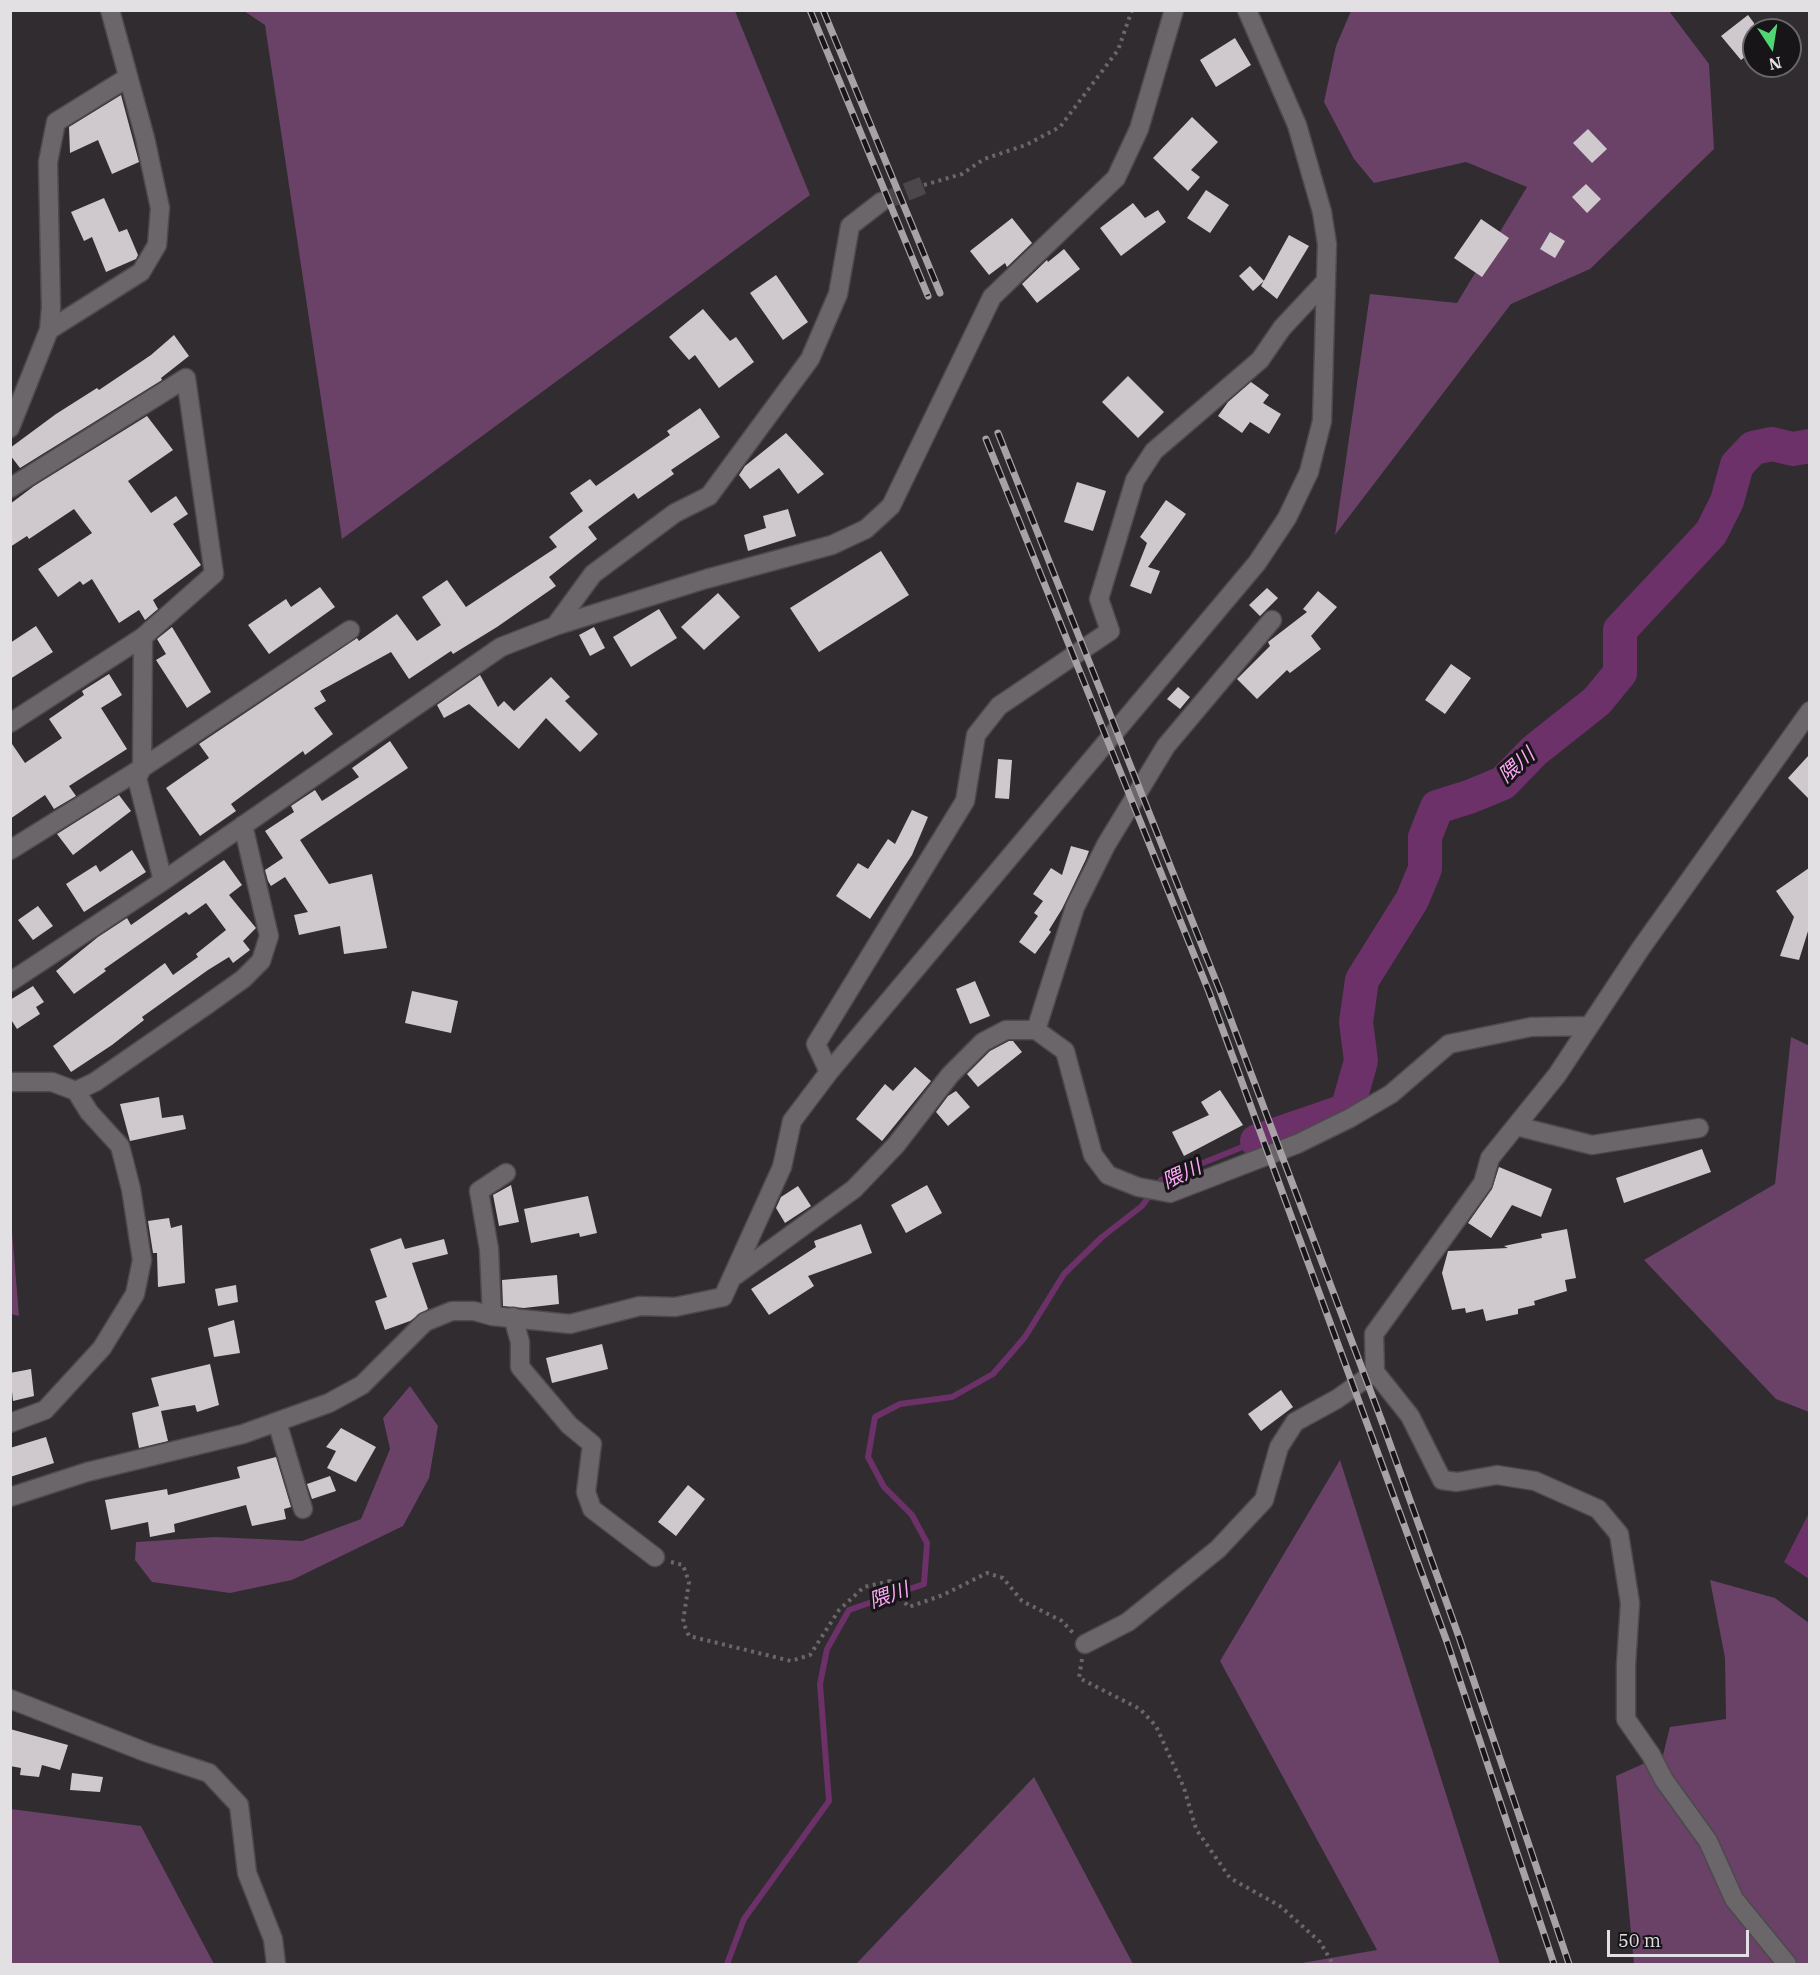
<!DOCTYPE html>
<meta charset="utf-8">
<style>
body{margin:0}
#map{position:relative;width:1820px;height:1975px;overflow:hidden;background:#302c30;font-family:"IBM Plex Serif",serif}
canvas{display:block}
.frame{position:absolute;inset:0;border:12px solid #e3e0e3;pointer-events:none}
.north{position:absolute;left:1742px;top:18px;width:60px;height:60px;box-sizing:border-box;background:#171517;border:2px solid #696669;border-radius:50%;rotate:168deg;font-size:16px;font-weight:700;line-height:24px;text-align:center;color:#e3e0e3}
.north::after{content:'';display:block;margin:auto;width:21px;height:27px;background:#50d674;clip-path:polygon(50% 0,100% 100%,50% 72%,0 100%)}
.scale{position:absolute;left:1607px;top:1930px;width:142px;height:27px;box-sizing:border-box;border:3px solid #e3e0e3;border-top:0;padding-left:8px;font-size:18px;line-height:21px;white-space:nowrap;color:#e3e0e3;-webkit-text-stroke:4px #171517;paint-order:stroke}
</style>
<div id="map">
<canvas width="1820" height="1975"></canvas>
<div class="frame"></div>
<div class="north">N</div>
<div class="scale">50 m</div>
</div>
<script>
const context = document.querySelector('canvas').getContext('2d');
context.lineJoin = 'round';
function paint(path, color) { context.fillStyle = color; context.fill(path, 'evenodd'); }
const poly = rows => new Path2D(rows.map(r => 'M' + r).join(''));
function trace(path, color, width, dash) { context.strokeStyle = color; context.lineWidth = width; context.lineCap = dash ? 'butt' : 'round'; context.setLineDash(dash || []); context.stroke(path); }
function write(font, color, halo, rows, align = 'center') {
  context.font = font + ' "IBM Plex Serif","Noto Sans JP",serif'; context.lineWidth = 6; context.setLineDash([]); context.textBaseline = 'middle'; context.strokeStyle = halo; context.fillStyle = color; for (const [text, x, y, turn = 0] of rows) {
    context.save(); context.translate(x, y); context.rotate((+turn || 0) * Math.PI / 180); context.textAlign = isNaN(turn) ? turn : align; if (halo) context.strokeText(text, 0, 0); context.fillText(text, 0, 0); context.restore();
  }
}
const green = poly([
 [244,11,735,11,810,195,342,539,265,25],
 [1351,11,1669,11,1709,64,1714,149,1590,269,1511,304,1335,535,1370,294,1457,303,1527,187,1466,162,1374,183,1354,159,1324,102,1336,46],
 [1791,1037,1810,1046,1809,1412,1776,1399,1644,1260,1775,1184],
 [11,1219,19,1316,11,1314],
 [410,1386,438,1426,429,1478,403,1526,292,1580,230,1593,152,1582,135,1560,136,1542,215,1537,302,1541,361,1519,390,1449,383,1418],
 [1340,1460,1500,1964,1296,1964,1377,1950,1220,1661],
 [1710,1580,1775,1598,1809,1623,1809,1964,1634,1964,1616,1776,1663,1755,1670,1727,1726,1719,1725,1658],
 [1034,1777,1133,1964,856,1964],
 [11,1809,141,1826,214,1964,11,1964]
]);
const water = poly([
 [1809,1513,1809,1579,1784,1562]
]);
const stream = poly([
 [727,1964,744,1919,829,1801,820,1684,827,1649,849,1610,924,1584,927,1543,912,1515,884,1487,868,1457,875,1417,900,1404,952,1397,993,1374,1025,1337,1064,1274,1102,1237,1142,1206,1161,1180,1257,1141]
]);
const river = poly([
 [1257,1141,1347,1110,1361,1061,1356,1022,1362,980,1412,900,1425,869,1425,837,1437,807,1469,797,1503,783,1534,751,1597,701,1620,673,1620,630,1711,533,1727,501,1737,465,1753,448,1772,444,1793,449,1810,446]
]);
const building = poly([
 [1748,15,1754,23,1754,50,1741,60,1721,36],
 [1235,38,1251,65,1216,87,1200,60],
 [121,95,139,162,112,174,98,140,70,153,69,127],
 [1192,117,1218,142,1191,170,1200,177,1188,191,1153,158],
 [1588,129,1607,149,1592,163,1573,143],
 [1586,184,1601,199,1587,213,1572,197],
 [1206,190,1229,205,1210,233,1187,218],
 [104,198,119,232,127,229,138,255,136,259,106,272,92,237,84,241,71,212],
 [1133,203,1145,218,1158,210,1166,222,1121,256,1100,228],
 [1012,218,1032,243,1007,267,1005,263,989,275,970,251],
 [1481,219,1509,238,1482,277,1454,258],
 [1550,232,1565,241,1555,258,1540,249],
 [1289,235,1309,246,1277,299,1261,286],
 [1064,249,1080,269,1037,303,1022,284,1047,260,1048,262],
 [1250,266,1264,281,1253,291,1239,276],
 [776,275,808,322,783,340,750,293],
 [703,309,730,341,736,337,754,362,719,388,695,355,689,360,669,337],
 [174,335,189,356,161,378,162,380,20,468,10,455,10,448,56,414,97,388,99,390,151,355],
 [1128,376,1164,412,1138,438,1102,402],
 [1251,382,1269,395,1263,403,1281,414,1269,434,1250,422,1242,433,1218,416,1228,402],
 [700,408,720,437,671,470,674,474,638,499,634,493,588,527,597,539,549,577,556,586,497,627,453,654,451,651,409,679,391,652,320,691,326,701,314,708,333,734,305,755,303,751,231,804,236,811,200,836,166,788,209,758,199,744,357,638,359,641,397,614,417,641,441,625,422,597,447,580,466,607,557,547,549,537,583,511,570,493,590,479,596,486,670,435,667,431],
 [147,416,173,450,128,481,151,513,176,496,188,514,173,524,201,565,153,600,158,609,145,620,139,610,119,623,92,579,83,585,80,581,58,597,38,569,92,533,74,509,29,539,27,536,10,547,10,504,34,486],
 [786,433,824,474,798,494,779,468,750,489,739,475,745,466],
 [1077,482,1106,491,1093,531,1064,522],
 [1166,500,1186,514,1148,567,1160,571,1151,594,1130,586,1147,543,1140,537],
 [788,509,796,536,748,551,744,535,766,528,763,516],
 [881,551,909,595,819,652,790,608],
 [320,587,335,607,269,654,248,625,286,599,291,607],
 [1267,588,1278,598,1260,616,1249,605],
 [1318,591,1337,607,1311,636,1321,649,1290,673,1287,670,1257,699,1237,679,1270,646,1268,642,1307,612,1303,609],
 [718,593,740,617,704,650,681,627],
 [659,609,677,638,631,667,613,637],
 [36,626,53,652,10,679,10,643],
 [172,627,211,692,187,708,156,660,166,654,157,639],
 [594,627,605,648,590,656,579,635],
 [1451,664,1471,678,1445,714,1425,700],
 [109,674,122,695,101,708,127,749,69,786,76,796,54,809,45,795,10,819,10,741,25,763,62,738,49,719,84,695,82,691],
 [480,675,498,707,504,701,514,711,551,677,570,697,565,701,598,734,580,752,546,718,519,749,469,704,444,718,437,705],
 [1178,687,1190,697,1180,709,1167,699],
 [390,741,408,768,300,840,329,884,372,874,387,948,344,954,340,926,299,935,294,915,308,912,285,877,271,886,268,881,265,870,283,858,265,831,294,812,291,806,315,790,322,801,359,777,352,768],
 [1809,755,1809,799,1788,778],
 [998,759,1012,760,1009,799,995,798],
 [119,795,131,811,73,855,57,834],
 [912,810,928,817,912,855,870,919,836,896,858,863,868,869,888,839,895,844],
 [1071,846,1089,851,1086,859,1062,909,1049,930,1051,932,1035,954,1019,942,1038,916,1034,913,1043,901,1033,894,1051,868,1062,875],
 [132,850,146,872,84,912,66,884,96,865,100,872],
 [224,860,242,885,229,895,256,928,243,941,250,950,233,963,229,957,208,970,142,1017,144,1020,112,1045,71,1072,53,1046,165,963,173,975,198,957,196,954,226,930,206,903,189,915,186,912,104,969,106,971,74,994,56,971,98,937,127,918,131,925],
 [1809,868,1809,928,1799,960,1780,956,1794,917,1776,891],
 [38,906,53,926,33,940,18,920],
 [975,981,990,1016,970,1024,956,989],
 [33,986,44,1002,36,1007,40,1014,17,1029,10,1018,10,1000],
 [412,991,458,1001,451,1033,405,1023],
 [1009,1041,1013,1041,1022,1052,978,1087,967,1074,990,1051],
 [915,1067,931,1081,882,1141,856,1119,885,1084,893,1091],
 [1220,1090,1243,1125,1184,1156,1172,1132,1209,1115,1201,1102],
 [956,1091,970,1107,948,1126,936,1112,948,1096],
 [159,1097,162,1118,183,1115,186,1129,130,1141,120,1104],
 [1702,1149,1711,1172,1624,1203,1616,1178],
 [1499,1167,1552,1189,1541,1217,1512,1205,1491,1238,1468,1223,1492,1189],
 [511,1185,519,1222,499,1226,493,1195],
 [927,1185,942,1213,906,1233,891,1205],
 [798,1186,811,1206,785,1223,776,1208,781,1197],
 [588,1196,597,1233,580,1237,579,1233,531,1243,524,1209],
 [169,1218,171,1228,182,1225,185,1283,158,1287,157,1253,153,1253,148,1221],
 [861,1224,872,1253,808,1276,814,1286,769,1315,751,1289,816,1247,814,1241],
 [1567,1229,1576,1278,1565,1280,1567,1291,1534,1301,1535,1305,1518,1309,1518,1314,1486,1321,1483,1309,1466,1313,1465,1308,1452,1310,1442,1273,1448,1251,1508,1248,1504,1246,1542,1238,1541,1234],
 [401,1238,405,1249,444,1239,448,1254,412,1263,428,1309,410,1321,385,1330,375,1301,387,1297,370,1249],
 [557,1275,559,1304,524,1308,503,1306,502,1280],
 [236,1285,238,1302,218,1306,215,1289],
 [234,1320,240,1353,214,1357,208,1328],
 [602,1344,608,1369,552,1383,546,1358],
 [210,1364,219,1405,197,1412,195,1405,161,1411,168,1441,139,1448,132,1413,159,1406,151,1378],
 [31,1369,34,1396,13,1401,10,1373],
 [1281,1390,1293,1407,1261,1431,1248,1414],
 [341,1428,376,1447,356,1482,327,1468,336,1451,326,1447],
 [46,1437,54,1463,10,1477,10,1448],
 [276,1457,291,1507,284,1509,286,1519,252,1526,246,1505,174,1524,175,1532,150,1537,148,1522,111,1530,105,1500,167,1489,168,1495,240,1478,237,1467],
 [330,1476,336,1491,312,1499,307,1484],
 [688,1485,705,1499,676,1536,658,1522],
 [10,1729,68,1745,60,1770,42,1765,39,1777,20,1775,21,1768,10,1766],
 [72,1773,103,1777,100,1792,70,1790]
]);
const minorTunnel = poly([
 [881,202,924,185]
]);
const path = poly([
 [924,185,962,174,984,159,1026,145,1060,127,1118,50,1132,10],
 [671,1562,683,1565,689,1582,683,1622,689,1636,791,1661,810,1655,839,1610,864,1587,890,1581,891,1588,909,1607,943,1595,987,1573,1003,1578,1022,1601,1062,1621,1073,1633],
 [1082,1659,1079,1678,1140,1709,1156,1726,1184,1788,1196,1829,1230,1878,1280,1906,1320,1942,1333,1964]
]);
const minor = poly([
 [49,330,141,272,157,245,160,208,145,138,110,10],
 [10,428,49,330,51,308,48,162,56,122,127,78],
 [10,488,186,378,214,574,143,637,10,723],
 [555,626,593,574,675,513,709,496,810,359,838,294,850,226,881,202],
 [143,637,142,768,137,778,163,881],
 [10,850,142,768,350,630],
 [10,982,163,881,501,647,555,626,706,579,832,545,866,529,891,506,992,297,1116,178,1139,129,1174,10],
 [1036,1030,1075,907,1106,845,1166,746,1272,620],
 [829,1072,816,1044,965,801,976,735,999,706,1110,631,1099,599,1135,480,1154,451,1260,360,1282,328,1326,281],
 [10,1082,52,1082,76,1091,89,1112,120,1146,131,1189,142,1260,135,1294,102,1348,45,1410,10,1423],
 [76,1091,95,1082,205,1006,243,979,261,961,269,936,243,825],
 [1516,1126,1592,1145,1699,1128],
 [736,1275,854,1189,896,1145,950,1075,983,1042,1006,1030,1036,1030,1065,1051,1093,1155,1108,1175,1138,1187,1170,1193,1297,1144,1350,1118,1391,1094,1449,1044,1531,1027,1589,1026],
 [492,1316,489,1249,479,1191,506,1173],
 [513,1317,520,1342,520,1367,569,1425,592,1444,586,1492,592,1509,655,1557],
 [277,1422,303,1509],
 [10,1497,87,1472,243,1434,329,1403,362,1385,425,1322,452,1311,474,1311,492,1316,570,1324,640,1306,675,1307,723,1297,782,1167,792,1121,829,1072,1257,563,1287,518,1309,472,1322,421,1327,244,1322,212,1297,125,1247,10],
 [1085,1644,1128,1622,1218,1549,1264,1500,1279,1447,1295,1422,1337,1399,1375,1372],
 [10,1699,148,1753,209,1773,239,1805,247,1873,273,1939,276,1964],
 [1787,1964,1734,1899,1708,1841,1664,1780,1651,1755,1626,1719,1626,1665,1630,1603,1619,1534,1598,1509,1535,1481,1497,1475,1457,1482,1442,1480,1410,1416,1375,1372,1374,1334,1483,1183,1490,1158,1557,1075,1641,948,1810,711]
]);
const rail = poly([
 [810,10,928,296],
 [823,10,940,293],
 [998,433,1220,991,1381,1419,1460,1640,1569,1964],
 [986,439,1209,992,1447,1642,1554,1964]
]);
const waterNames = [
 ["隈川",1517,766,-41],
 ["隈川",1182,1175,-25],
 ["隈川",889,1596,-19]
];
paint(green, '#6a4167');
paint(water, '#6b3168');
trace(stream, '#6b3168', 6);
trace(river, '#6b3168', 34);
paint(building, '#cfc9ce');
trace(minorTunnel, '#4b474b', 18, [18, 9]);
trace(minor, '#4d494d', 21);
trace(path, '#6a676a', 4, [3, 4.5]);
trace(minor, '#6b666a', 18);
trace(rail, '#a6a2a6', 7);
trace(rail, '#171517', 4.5, [14]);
write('italic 20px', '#fda7f7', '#171517', waterNames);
</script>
